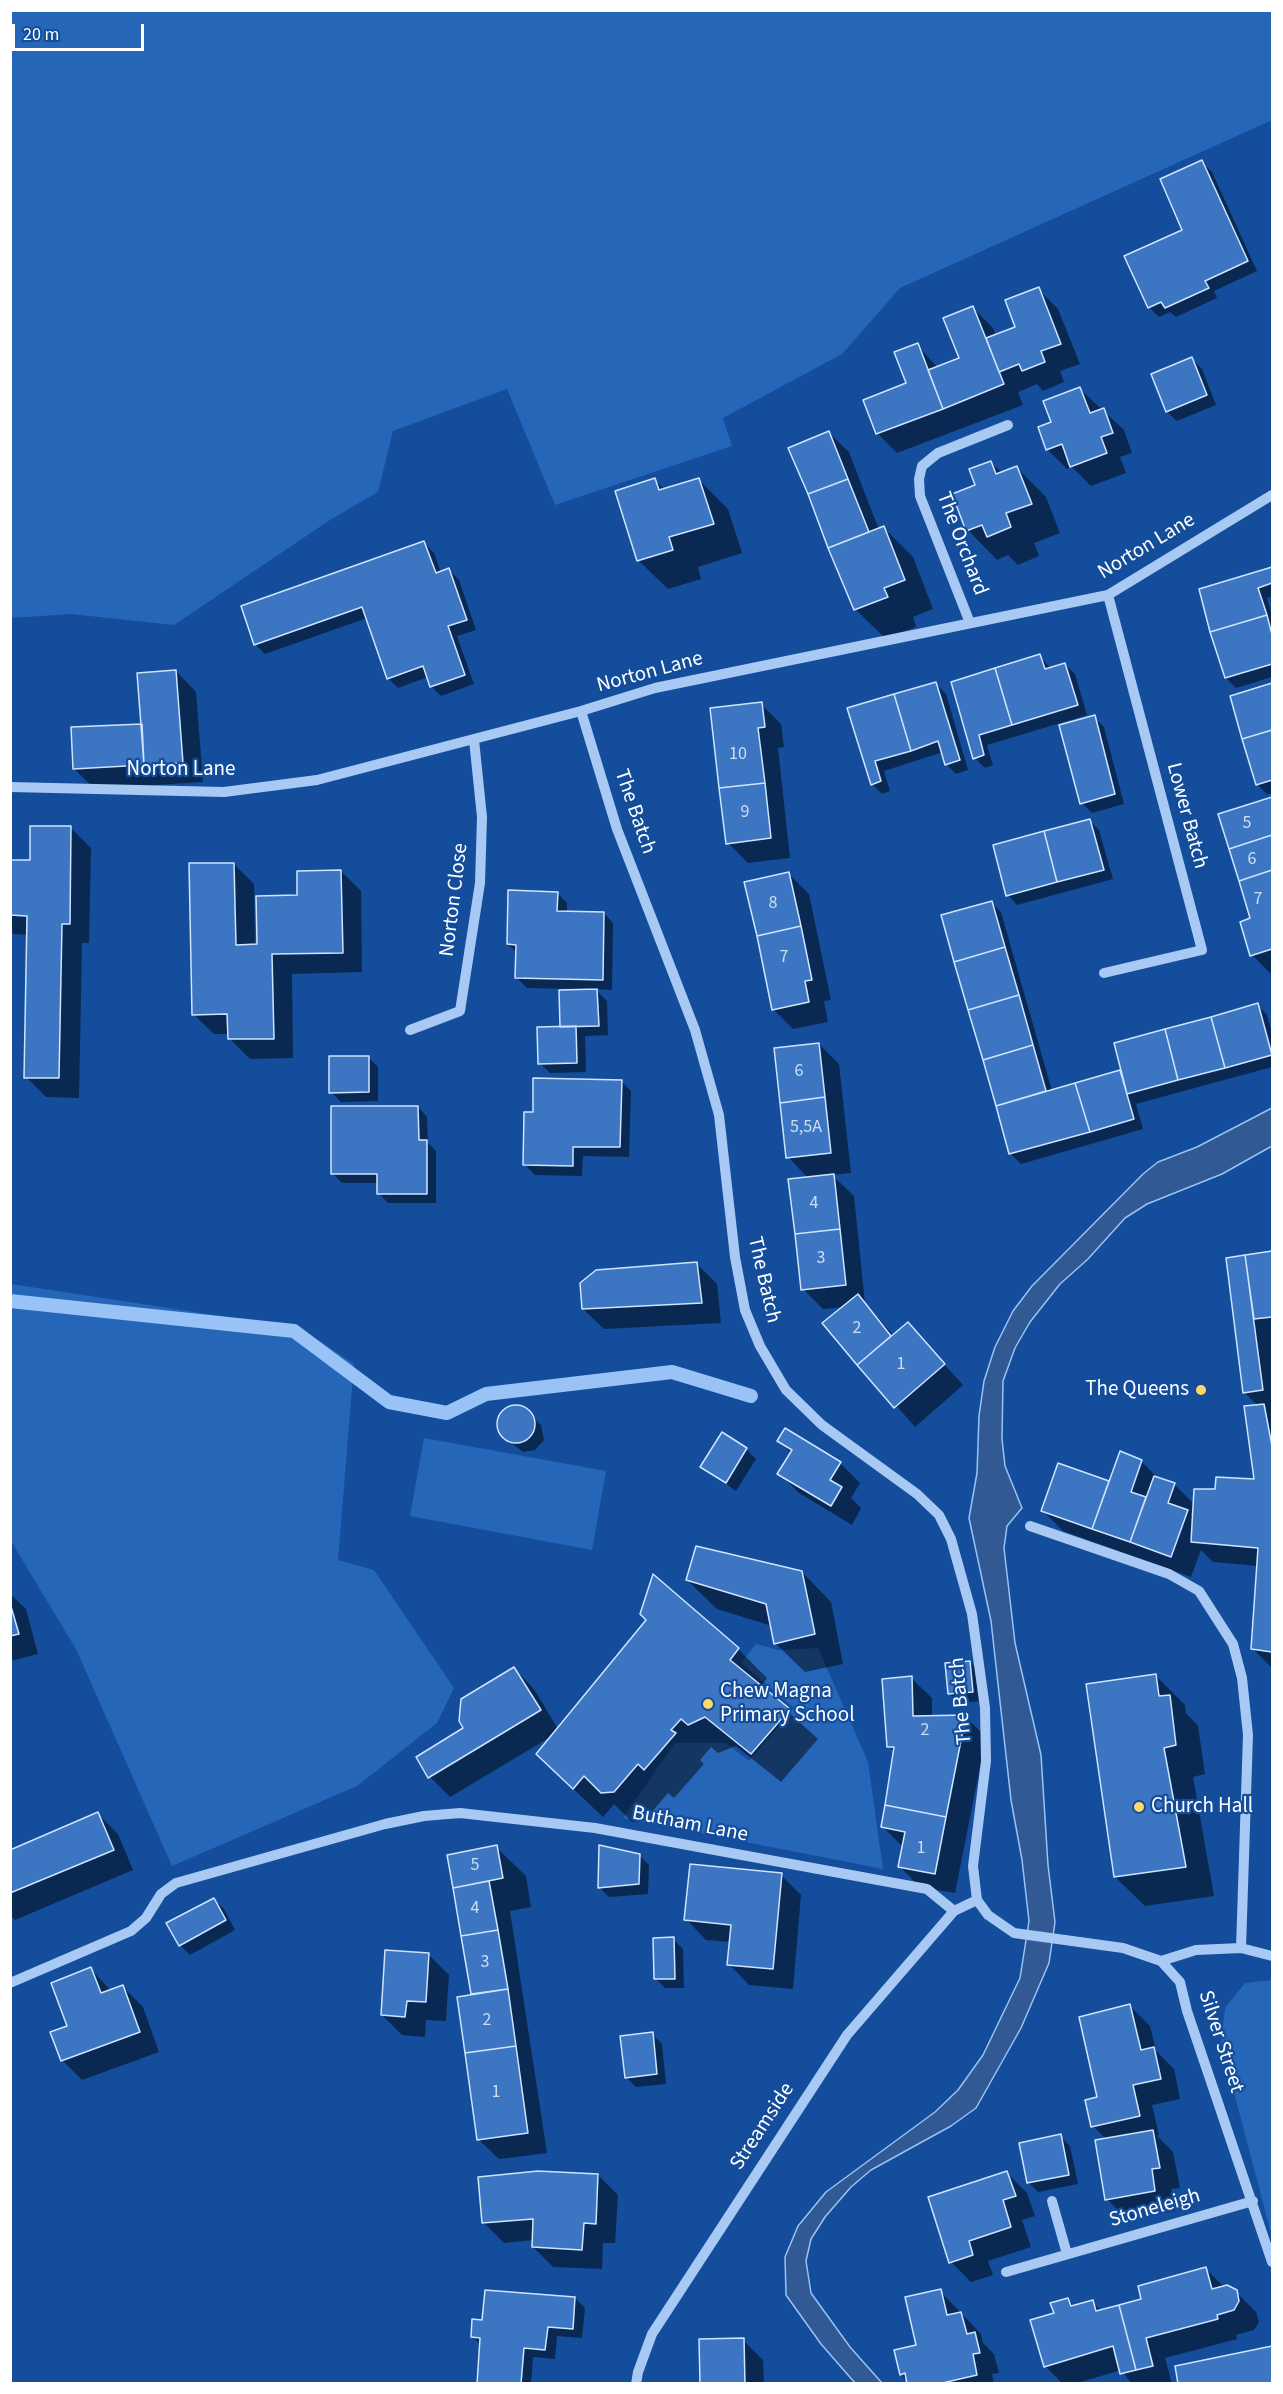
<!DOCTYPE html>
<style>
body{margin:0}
#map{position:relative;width:1283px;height:2394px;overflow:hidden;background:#134d9b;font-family:"Source Sans 3",sans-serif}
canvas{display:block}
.frame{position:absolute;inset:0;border:12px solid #fff;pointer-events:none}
.scale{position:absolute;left:12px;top:24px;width:132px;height:27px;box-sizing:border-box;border:3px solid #fff;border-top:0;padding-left:8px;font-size:18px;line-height:21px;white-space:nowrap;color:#fff;-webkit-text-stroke:4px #134d9b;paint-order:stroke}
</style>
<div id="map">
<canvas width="1283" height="2394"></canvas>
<div class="frame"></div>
<div class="scale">20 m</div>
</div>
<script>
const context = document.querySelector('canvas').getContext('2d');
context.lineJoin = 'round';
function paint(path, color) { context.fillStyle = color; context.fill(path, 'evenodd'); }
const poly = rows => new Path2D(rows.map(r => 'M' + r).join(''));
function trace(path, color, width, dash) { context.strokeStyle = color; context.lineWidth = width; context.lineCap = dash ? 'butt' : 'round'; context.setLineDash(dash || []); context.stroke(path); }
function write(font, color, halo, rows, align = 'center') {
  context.font = font + ' "Source Sans 3",sans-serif'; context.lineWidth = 4.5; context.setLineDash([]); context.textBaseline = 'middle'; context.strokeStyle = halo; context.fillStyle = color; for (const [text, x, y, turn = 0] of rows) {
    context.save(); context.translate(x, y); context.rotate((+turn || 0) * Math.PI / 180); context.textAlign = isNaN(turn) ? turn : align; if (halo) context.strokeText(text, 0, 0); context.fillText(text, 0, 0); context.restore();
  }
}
const green = poly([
 [11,10,1272,11,1272,126,1270,121,900,288,842,354,723,418,732,446,555,505,507,389,393,431,378,492,330,520,174,625,71,614,11,618],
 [11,1284,300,1328,354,1364,338,1560,374,1570,454,1688,437,1723,357,1786,172,1866,76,1649,11,1541],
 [424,1438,606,1471,592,1550,410,1516],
 [756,1644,778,1650,818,1648,868,1762,883,1869,623,1818,675,1743,726,1743,749,1761,794,1708,741,1663],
 [1272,1980,1272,2237,1221,2043,1225,2008,1245,1983]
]);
const water = poly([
 [1272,1108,1272,1146,1222,1174,1147,1204,1125,1218,1088,1259,1060,1284,1030,1322,1015,1348,1003,1381,1002,1439,1005,1466,1022,1508,1007,1526,1004,1548,1015,1643,1041,1755,1048,1865,1055,1922,1049,1963,1021,2028,976,2108,951,2126,871,2170,851,2187,825,2217,811,2239,806,2261,811,2293,850,2347,882,2383,855,2383,821,2344,786,2295,785,2257,798,2226,826,2192,935,2112,958,2090,983,2055,1020,1978,1029,1921,1022,1860,1011,1800,991,1621,969,1518,977,1473,979,1416,984,1381,995,1347,1013,1311,1032,1286,1143,1174,1158,1162,1197,1147,1272,1108]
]);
const shadow = poly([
 [1202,162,1212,172,1257,271,1214,291,1217,298,1176,317,1170,312,1159,317,1149,307,1184,231],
 [1038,289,1058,309,1080,364,1060,371,1064,382,1043,391,1037,384,1018,392,1023,405,897,453,877,433,908,384,917,345,938,368,961,359,973,308,993,328,996,336,1017,328],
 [1192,359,1202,369,1216,405,1177,421,1167,412,1153,375],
 [1080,389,1124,430,1132,453,1120,457,1126,473,1091,486,1072,467,1067,469,1047,449,1053,423],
 [828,432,849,452,879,530,884,528,913,557,933,609,913,617,916,627,885,638,855,609],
 [991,463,1002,473,1017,468,1046,497,1060,533,1034,543,1039,556,1018,565,1008,555,997,560,968,530,977,486],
 [655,480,665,490,699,480,728,509,742,553,698,567,701,579,668,589,638,560],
 [424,543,434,553,441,573,449,570,459,580,476,630,457,636,474,684,441,696,431,686,428,677,398,688,388,678,367,618,265,654,255,644],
 [1272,569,1272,596,1267,598,1272,615,1272,677,1236,688,1226,678,1201,590],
 [1040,656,1051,669,1065,664,1075,674,1087,715,987,745,993,765,985,768,975,758,953,683],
 [176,671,196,692,203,782,95,789,74,769,144,725],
 [936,684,946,694,968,770,956,774,946,764,943,752,884,771,890,791,882,794,872,784,849,709],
 [1272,685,1272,793,1267,794,1257,784,1232,697],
 [761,704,781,724,784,747,778,748,790,858,748,863,728,843],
 [1094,717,1104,727,1124,804,1092,813,1082,803],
 [1272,799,1272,975,1252,955,1252,919,1220,815],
 [1089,820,1099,830,1113,879,1017,905,1008,895],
 [71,828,91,848,89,943,82,943,79,1098,46,1097,26,1077,28,935,14,934,10,931,10,861,31,862],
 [234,864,254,884,255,946,259,946,299,896,341,871,361,891,362,972,292,974,293,1058,250,1059,230,1039,229,1034,214,1034,193,1014],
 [789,874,809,894,831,1000,824,1001,828,1022,793,1029,773,1009],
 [557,893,567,903,567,913,604,913,613,923,612,990,595,989,607,1001,608,1035,585,1036,586,1072,550,1073,540,1063,561,1028,572,989,527,988,517,978,517,953,508,944],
 [991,902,1001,912,1052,1091,1122,1071,1258,1005,1267,1015,1272,1033,1272,1067,1136,1104,1143,1129,1021,1164,1011,1154,943,916],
 [819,1044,839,1064,851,1173,832,1175,854,1196,865,1303,894,1336,908,1324,963,1385,915,1427,824,1323,844,1307,823,1309,803,1289,809,1179,788,1157],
 [368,1057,378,1067,378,1101,341,1102,331,1092],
 [621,1081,631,1091,629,1157,583,1156,582,1176,535,1175,525,1165,535,1113],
 [418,1107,427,1117,428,1143,436,1151,436,1203,388,1203,379,1193,379,1183,342,1183,332,1173],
 [1272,1252,1272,1668,1253,1649,1258,1566,1213,1562,1201,1550,1191,1577,1063,1531,1043,1511,1059,1465,1110,1483,1141,1461,1159,1479,1174,1484,1195,1505,1216,1491,1256,1481,1258,1406,1244,1392,1228,1260],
 [1194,1505,1194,1518,1191,1515],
 [697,1264,717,1284,721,1323,604,1329,583,1309],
 [521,1406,541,1425,544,1440,535,1450,523,1452,502,1436,499,1420,507,1408],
 [785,1430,840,1463,860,1483,851,1498,861,1508,852,1525,799,1493,779,1473,791,1453,779,1441],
 [746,1449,756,1459,736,1491,702,1466],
 [802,1572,831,1602,843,1664,805,1672,775,1643,772,1626,717,1609,687,1580],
 [10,1594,26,1609,38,1654,10,1661],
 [738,1649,767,1678,761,1687,818,1739,781,1782,736,1746,718,1753,711,1747,700,1760,704,1764,674,1798,668,1793,644,1821,632,1822,614,1804,603,1817,567,1783,552,1736,450,1797,430,1777,418,1758,465,1729,514,1668,534,1689,558,1729],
 [970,1662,980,1672,982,1701,959,1703,949,1693],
 [1156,1676,1185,1705,1186,1713,1198,1726,1205,1774,1193,1777,1214,1896,1145,1906,1115,1877],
 [911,1678,932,1698,932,1717,966,1717,986,1737,955,1893,920,1887,900,1867,903,1847,883,1827,895,1752,889,1746],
 [98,1814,118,1834,133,1870,15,1920,10,1915,10,1852],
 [496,1847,526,1876,531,1907,510,1911,547,2153,499,2159,478,2139,473,1995,449,1856],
 [639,1855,649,1865,648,1894,609,1897,599,1887],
 [781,1875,801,1895,793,1989,749,1985,729,1964,731,1942,706,1940,686,1919],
 [214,1900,224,1909,235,1930,190,1955,180,1945],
 [673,1939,683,1949,684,1988,665,1988,655,1978],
 [429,1955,449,1975,446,2021,426,2020,425,2037,402,2035,382,2015],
 [91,1969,111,1991,122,1986,143,2007,159,2052,82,2080,62,2060,69,2027],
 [1130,2006,1150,2026,1156,2051,1174,2069,1180,2099,1152,2105,1159,2135,1157,2136,1173,2152,1180,2188,1171,2189,1175,2211,1127,2219,1107,2199,1106,2139,1093,2126],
 [652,2034,662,2044,666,2084,636,2087,626,2077],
 [1060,2136,1070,2146,1078,2184,1038,2192,1028,2182],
 [1007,2173,1027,2193,1035,2216,1022,2220,1031,2247,988,2261,993,2275,971,2282,951,2262],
 [598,2175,618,2195,615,2243,603,2243,602,2269,553,2267,533,2247,533,2240,504,2243,484,2223],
 [1206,2269,1224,2287,1236,2292,1256,2312,1259,2322,1254,2330,1236,2335,1237,2339,1165,2358,1172,2384,1132,2384,1121,2370,1074,2384,1063,2384,1045,2366,1055,2314,1068,2299,1075,2307,1092,2302,1102,2311,1143,2300],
 [940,2291,981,2334,983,2343,994,2354,999,2373,992,2374,994,2384,909,2384,901,2374,917,2346],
 [575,2298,585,2308,582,2338,557,2336,555,2359,533,2357,531,2384,478,2384,481,2345,473,2337],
 [743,2340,763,2360,764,2384,701,2384],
 [1272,2347,1272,2384,1179,2384,1176,2367]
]);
const stream = poly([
 [10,1301,294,1331,389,1402,447,1413,486,1394,672,1372,751,1396]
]);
const building = poly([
 [1202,160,1248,261,1205,281,1209,288,1165,308,1161,302,1148,308,1124,256,1182,230,1160,179,1202,160],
 [1039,287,1061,344,1041,351,1045,362,1022,371,1019,364,999,372,986,338,1015,327,1005,300,1039,287],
 [973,306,1004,384,943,409,928,370,959,358,943,318,973,306],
 [918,343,943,409,876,434,863,400,906,383,894,352,918,343],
 [1192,357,1207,395,1166,412,1151,374,1192,357],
 [1080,387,1090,413,1104,408,1113,433,1101,437,1107,453,1070,467,1062,444,1046,450,1038,427,1051,422,1043,401,1080,387],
 [829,431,848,479,808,494,788,448,829,431],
 [991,461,996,474,1017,466,1032,504,1006,513,1011,527,987,537,982,525,966,531,952,494,975,485,969,469,991,461],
 [655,478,659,490,699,478,714,524,669,537,673,550,637,561,615,491,655,478],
 [848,479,869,532,828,548,808,494,848,479],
 [884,526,905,580,884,588,888,597,854,610,828,548,884,526],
 [424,541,436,573,449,568,467,620,448,626,465,675,430,687,423,666,387,679,362,607,254,645,241,606,424,541],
 [1272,567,1272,583,1258,588,1267,615,1210,632,1199,589,1272,567],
 [1267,615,1272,635,1272,664,1225,678,1210,632,1267,615],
 [1040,654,1045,669,1065,663,1078,705,1012,725,995,668,1040,654],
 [995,668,1012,725,979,735,984,755,973,759,951,682,995,668],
 [176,670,183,763,144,765,137,673,176,670],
 [936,682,960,760,945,765,938,741,911,751,894,694,936,682],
 [1272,683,1272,730,1242,739,1230,696,1272,683],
 [894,694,911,751,875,761,881,781,871,785,847,708,894,694],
 [762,702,765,727,758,728,765,783,719,788,710,708,762,702],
 [1095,715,1115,794,1080,804,1059,725,1095,715],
 [142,724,144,765,73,769,71,727,142,724],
 [1272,730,1272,780,1256,785,1242,739,1272,730],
 [765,783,771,838,726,844,719,788,765,783],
 [1272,797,1272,835,1229,849,1218,814,1272,797],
 [1090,819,1104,870,1057,882,1044,831,1090,819],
 [30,826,71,826,70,924,62,924,59,1078,24,1078,27,916,10,915,10,860,30,860,30,826],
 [1044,831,1057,882,1006,896,993,845,1044,831],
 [1272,835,1272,870,1239,881,1229,849,1272,835],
 [189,863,234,863,236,945,257,944,256,896,297,895,297,871,341,870,343,953,272,954,274,1039,228,1039,227,1014,192,1015,189,863],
 [1272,870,1272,949,1250,956,1240,922,1250,918,1239,881,1272,870],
 [789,872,801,926,757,936,744,882,789,872],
 [508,890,558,892,557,911,604,912,603,980,515,978,516,945,507,944,508,890],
 [992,901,1005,947,954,962,941,915,992,901],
 [801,926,812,980,805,981,809,1002,772,1010,757,936,801,926],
 [1005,947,1019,995,968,1010,954,962,1005,947],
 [597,989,599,1026,560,1027,559,990,597,989],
 [1019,995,1033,1045,983,1060,968,1010,1019,995],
 [1258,1003,1272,1055,1225,1068,1211,1017,1258,1003],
 [1211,1017,1225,1068,1178,1080,1165,1029,1211,1017],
 [576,1026,577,1063,538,1064,537,1027,576,1026],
 [1165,1029,1178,1080,1127,1094,1114,1043,1165,1029],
 [819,1043,825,1097,780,1103,774,1048,819,1043],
 [1033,1045,1046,1091,996,1106,983,1060,1033,1045],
 [329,1056,369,1056,369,1092,329,1093,329,1056],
 [1120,1070,1134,1119,1090,1132,1075,1083,1120,1070],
 [533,1078,622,1080,620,1147,573,1147,573,1166,523,1165,524,1112,533,1112,533,1078],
 [1075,1083,1090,1132,1009,1154,996,1106,1075,1083],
 [825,1097,831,1153,786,1158,780,1103,825,1097],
 [331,1106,418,1106,419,1140,427,1140,427,1194,377,1194,377,1174,331,1174,331,1106],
 [834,1174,840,1229,795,1234,788,1179,834,1174],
 [840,1229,846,1285,801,1290,795,1234,840,1229],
 [1272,1251,1272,1317,1254,1319,1245,1255,1272,1251],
 [1245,1255,1263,1390,1243,1393,1226,1258,1245,1255],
 [697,1262,702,1303,582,1309,580,1283,596,1270,697,1262],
 [858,1294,891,1336,857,1365,822,1323,858,1294],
 [908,1322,945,1364,894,1408,857,1365,908,1322],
 [1264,1404,1272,1446,1272,1652,1251,1649,1258,1548,1191,1542,1194,1489,1215,1489,1216,1477,1254,1479,1244,1406,1264,1404],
 '497 1424a19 19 0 1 1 38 0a19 19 0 1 1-38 0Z',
 [785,1428,841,1462,830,1480,842,1487,831,1506,777,1474,792,1450,777,1441,785,1428],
 [722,1432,747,1448,726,1483,700,1467,722,1432],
 [1120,1451,1142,1460,1131,1492,1146,1497,1130,1542,1092,1529,1120,1451],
 [1058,1463,1109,1481,1092,1529,1041,1511,1058,1463],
 [1154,1476,1175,1483,1168,1503,1188,1510,1171,1557,1130,1542,1154,1476],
 [696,1546,802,1571,815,1634,774,1644,766,1604,686,1580,696,1546],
 [653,1574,739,1648,730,1660,790,1709,751,1754,705,1717,688,1725,681,1719,671,1730,676,1733,644,1770,638,1764,614,1792,601,1793,584,1776,573,1789,536,1754,646,1620,640,1614,653,1574],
 [10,1603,19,1634,10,1636,10,1603],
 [970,1661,973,1692,948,1694,945,1663,970,1661],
 [514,1667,541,1710,428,1778,416,1757,463,1728,459,1721,461,1699,514,1667],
 [1156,1674,1159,1696,1170,1695,1176,1745,1164,1748,1186,1867,1114,1877,1086,1684,1156,1674],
 [912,1676,913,1716,966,1715,946,1817,885,1805,894,1747,887,1747,882,1679,912,1676],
 [885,1805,946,1817,935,1874,898,1867,905,1832,881,1827,885,1805],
 [98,1812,114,1850,10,1893,10,1850,98,1812],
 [497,1845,503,1878,453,1888,447,1855,497,1845],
 [599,1845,640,1854,639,1884,598,1888,599,1845],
 [690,1864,782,1873,773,1969,727,1965,731,1925,684,1920,690,1864],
 [489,1881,498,1930,461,1936,453,1888,489,1881],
 [214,1898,226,1920,179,1946,166,1923,214,1898],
 [498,1930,508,1989,471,1994,461,1936,498,1930],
 [674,1937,675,1979,654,1979,653,1938,674,1937],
 [385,1950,429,1953,426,2002,407,2001,405,2017,381,2015,385,1950],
 [91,1967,101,1993,123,1985,140,2032,61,2061,50,2032,67,2026,51,1983,91,1967],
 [508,1989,516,2046,465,2053,457,1997,508,1989],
 [1130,2004,1141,2050,1154,2047,1161,2079,1133,2085,1140,2116,1091,2127,1085,2100,1097,2097,1079,2017,1130,2004],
 [653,2032,657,2074,625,2078,620,2036,653,2032],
 [516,2046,528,2133,477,2140,465,2053,516,2046],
 [1153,2130,1160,2168,1152,2169,1155,2191,1105,2200,1095,2140,1153,2130],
 [1061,2134,1069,2175,1027,2183,1019,2143,1061,2134],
 [538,2171,598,2174,596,2224,584,2223,582,2250,532,2247,533,2219,482,2223,478,2177,538,2171],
 [1007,2171,1016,2196,1003,2200,1011,2227,969,2241,973,2255,949,2263,928,2197,1007,2171],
 [1206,2267,1212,2289,1227,2285,1237,2290,1239,2301,1234,2310,1217,2315,1218,2319,1146,2338,1153,2366,1136,2370,1119,2305,1141,2299,1138,2286,1206,2267],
 [941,2289,947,2315,961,2312,967,2334,975,2332,980,2353,973,2354,977,2375,938,2384,907,2384,905,2373,900,2375,894,2350,916,2345,905,2297,941,2289],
 [485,2290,575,2297,573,2329,548,2327,545,2350,524,2348,521,2384,477,2384,480,2338,471,2337,472,2319,482,2320,485,2290],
 [1068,2298,1071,2306,1093,2300,1096,2311,1119,2305,1136,2370,1120,2374,1113,2346,1044,2367,1030,2320,1054,2313,1050,2303,1068,2298],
 [744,2338,745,2384,700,2384,699,2339,744,2338],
 [1272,2346,1272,2384,1178,2384,1175,2366,1272,2346]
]);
const minor = poly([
 [970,623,920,496,919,479,922,466,938,453,1008,425],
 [581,711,617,829,695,1030,719,1115,735,1257,745,1310,760,1346,786,1390,822,1425,917,1494,939,1515,951,1539,972,1614,985,1708,986,1761,973,1866,977,1900],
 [10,787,224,792,317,780,581,711,655,688,1108,595,1272,495],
 [1104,973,1202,950,1108,595],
 [410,1030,460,1011,480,883,482,817,474,740],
 [1030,1526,1169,1574,1199,1591,1233,1644,1242,1678,1248,1735,1241,1948],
 [977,1900,988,1915,1014,1933,1123,1948,1161,1961,1180,1982,1187,2011,1272,2262],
 [1161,1961,1196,1950,1241,1948,1272,1956],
 [10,1983,131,1931,146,1918,161,1894,176,1883,385,1824,424,1816,460,1813,595,1828,927,1889,954,1911,977,1900],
 [1052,2201,1067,2254],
 [1006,2272,1253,2201],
 [636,2384,638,2372,652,2334,847,2035,954,1911]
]);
const markers = [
 [1201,1390,6,"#ffd66a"],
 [708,1704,6,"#ffd66a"],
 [1139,1807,6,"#ffd66a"]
];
const numberNames = [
 ["10",738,755],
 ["9",745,813],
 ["5",1247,824],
 ["6",1252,860],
 ["7",1258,900],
 ["8",773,904],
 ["7",784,958],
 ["6",799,1072],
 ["5,5A",806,1128],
 ["4",814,1204],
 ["3",821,1259],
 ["2",857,1329],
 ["1",901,1365],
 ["2",925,1731],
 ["1",921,1849],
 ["5",475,1866],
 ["4",475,1909],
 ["3",485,1963],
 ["2",487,2021],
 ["1",496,2093]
];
const streetNames = [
 ["The Orchard",961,544,69],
 ["Norton Lane",1147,547,-31],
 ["Norton Lane",650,673,-15],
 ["Norton Lane",181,770],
 ["The Batch",634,812,71],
 ["Lower Batch",1186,816,75],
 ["Norton Close",455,900,-83],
 ["The Batch",763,1280,77],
 ["The Batch",962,1701,-95],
 ["Butham Lane",690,1825,11],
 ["Silver Street",1220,2042,72],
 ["Streamside",763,2127,-57],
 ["Stoneleigh",1155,2209,-16]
];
const poiNames = [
 ["The Queens",1189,1390,"right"],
 ["Chew Magna",720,1692],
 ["Primary School",720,1716],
 ["Church Hall",1151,1807]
];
paint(green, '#2666b9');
paint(water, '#315a94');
trace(water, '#99c3f7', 1.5);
paint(shadow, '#0007');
trace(stream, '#99c3f7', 14);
paint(building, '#3c76c2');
trace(building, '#cfe4fd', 1.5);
trace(minor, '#a7c9f4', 10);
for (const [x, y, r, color] of markers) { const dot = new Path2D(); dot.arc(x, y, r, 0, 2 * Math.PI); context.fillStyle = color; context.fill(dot); trace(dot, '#134d9b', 2); }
write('18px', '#ceddf0', null, numberNames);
write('21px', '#fff', '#134d9b', streetNames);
write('21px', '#fff', '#134d9b', poiNames, 'left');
</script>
